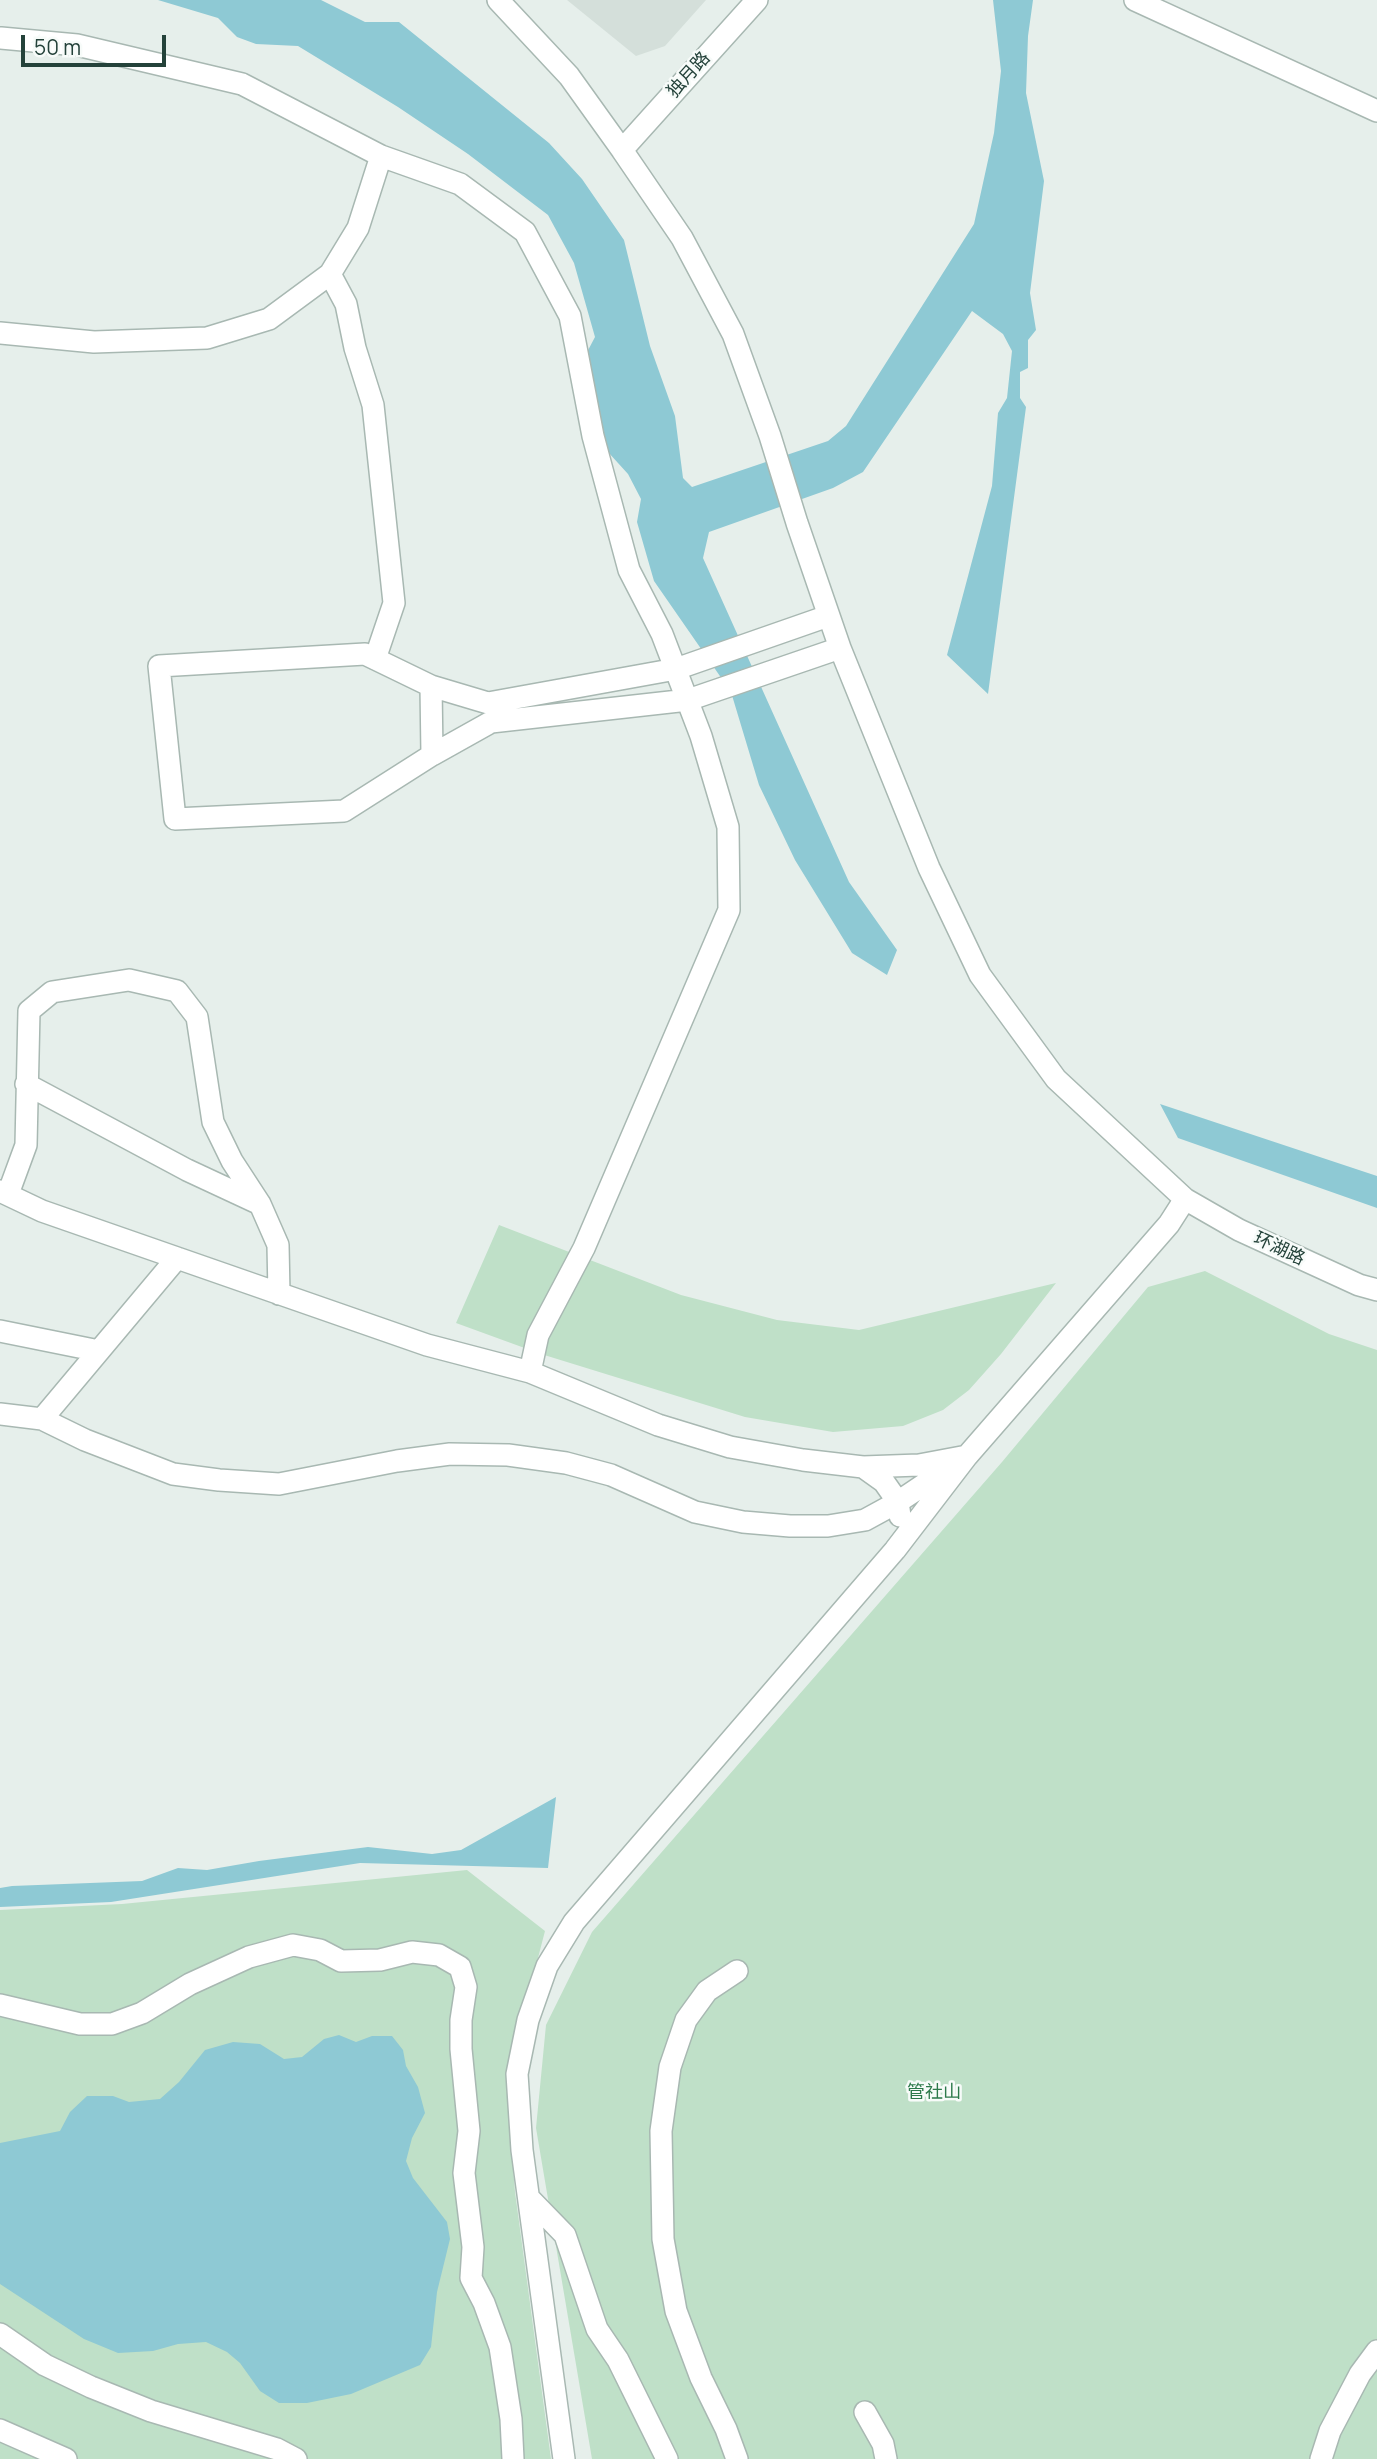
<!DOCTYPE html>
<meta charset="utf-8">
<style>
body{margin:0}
#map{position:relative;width:1377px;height:2459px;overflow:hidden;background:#e6efeb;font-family:Manrope,sans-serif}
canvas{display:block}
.scale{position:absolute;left:21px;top:35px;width:145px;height:32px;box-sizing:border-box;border:4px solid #24423a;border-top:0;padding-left:9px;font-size:21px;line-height:24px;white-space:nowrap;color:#24423a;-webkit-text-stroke:5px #f7fbf9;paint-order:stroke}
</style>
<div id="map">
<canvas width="1377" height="2459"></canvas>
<div class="scale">50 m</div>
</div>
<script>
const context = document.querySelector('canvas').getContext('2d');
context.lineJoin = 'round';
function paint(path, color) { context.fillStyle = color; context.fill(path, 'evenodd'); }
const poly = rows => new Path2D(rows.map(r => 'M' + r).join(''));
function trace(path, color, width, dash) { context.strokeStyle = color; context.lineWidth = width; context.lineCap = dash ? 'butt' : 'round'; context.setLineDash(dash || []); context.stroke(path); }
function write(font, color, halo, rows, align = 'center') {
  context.font = font + ' Manrope,"Noto Sans SC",sans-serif'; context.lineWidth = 5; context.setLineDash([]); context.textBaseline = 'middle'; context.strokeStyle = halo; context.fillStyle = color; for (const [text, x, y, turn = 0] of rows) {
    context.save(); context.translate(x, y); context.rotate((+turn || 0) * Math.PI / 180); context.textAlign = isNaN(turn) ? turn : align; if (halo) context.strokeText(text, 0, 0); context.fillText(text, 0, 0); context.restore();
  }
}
const built = poly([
 [567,0,706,0,665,46,636,56]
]);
const green = poly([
 [499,1225,681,1295,777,1320,859,1330,1056,1283,1001,1354,969,1390,943,1410,903,1426,833,1432,745,1417,541,1354,456,1323],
 [1205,1271,1329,1334,1377,1350,1377,2459,592,2459,536,2128,546,2025,592,1932,1002,1462,1148,1287],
 [467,1870,545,1931,506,2081,515,2192,551,2459,0,2459,0,1910,122,1904]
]);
const water = poly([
 [158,0,321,0,365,22,399,22,549,143,582,179,624,240,650,346,675,416,683,478,692,487,828,441,846,426,974,224,994,133,1001,71,993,0,1033,0,1028,36,1026,93,1044,181,1030,293,1036,330,1028,340,1028,368,1020,372,1020,398,1026,407,988,694,947,655,992,486,998,413,1007,398,1012,351,1003,334,972,311,863,472,833,488,709,532,703,558,849,882,897,950,887,975,852,953,795,860,759,785,731,692,654,581,637,522,641,499,628,474,608,452,585,356,595,337,574,263,548,215,468,154,398,107,298,46,256,44,237,37,218,18],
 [1160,1104,1377,1176,1377,1208,1178,1138],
 [556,1797,548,1868,360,1863,111,1902,0,1907,0,1888,12,1886,142,1881,178,1868,207,1870,259,1861,368,1847,432,1854,461,1850],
 [339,2035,356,2042,372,2036,392,2036,403,2050,406,2066,418,2087,425,2113,412,2138,406,2161,413,2178,447,2222,450,2239,437,2292,431,2347,420,2365,351,2394,307,2403,279,2403,260,2391,240,2363,227,2352,206,2342,178,2344,153,2351,118,2353,84,2339,0,2284,0,2143,60,2131,70,2112,87,2096,113,2096,129,2102,160,2099,179,2082,205,2050,233,2042,260,2044,284,2059,302,2057,324,2039]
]);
const minor = poly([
 [498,0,569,76,622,150,682,238,733,334,770,436,797,523,840,648,929,868,980,975,1056,1079,1185,1199,1239,1230,1359,1285,1377,1290],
 [1135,0,1377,111],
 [1,38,77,45,242,84,381,156,460,184,525,232,570,316,593,436,629,570,662,634,701,736,728,827,729,910,584,1248,538,1335,530,1372],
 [622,150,757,0],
 [330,274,346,304,355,348,373,405,394,603,375,659],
 [0,333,94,342,207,338,269,319,330,274,358,228,381,156],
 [828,616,676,669,488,703,431,686,365,654,159,666,175,819,344,811,432,755,491,722,688,700,840,648],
 [431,686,432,755],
 [26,1084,187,1170,260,1204],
 [0,1191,42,1211,427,1345,530,1372,658,1425,730,1447,803,1460,863,1467,919,1465,967,1456],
 [8,1194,26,1145,29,1011,52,992,129,980,177,991,197,1017,213,1122,232,1161,260,1204,278,1245,279,1294],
 [0,1331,99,1351],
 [0,1414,42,1419,85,1440,173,1474,219,1480,279,1484,397,1461,450,1454,508,1455,566,1463,611,1475,695,1512,743,1522,790,1526,828,1526,865,1520,898,1502,950,1467],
 [42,1419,177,1258],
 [863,1467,884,1482,898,1502,900,1516],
 [0,2005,80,2024,112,2024,142,2013,190,1984,249,1957,293,1945,320,1950,341,1961,380,1960,412,1952,439,1955,460,1967,466,1987,461,2020,461,2049,469,2131,464,2173,473,2247,471,2278,484,2303,500,2347,511,2419,513,2459],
 [529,2198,565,2235,597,2329,618,2360,667,2459],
 [0,2334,45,2365,91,2387,151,2411,277,2449,296,2459],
 [865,2412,883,2444,886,2459],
 [0,2430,66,2459],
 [564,2459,522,2150,517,2074,528,2020,547,1966,574,1922,895,1550,967,1456,1169,1224,1185,1199],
 [737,2459,726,2429,701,2378,676,2311,663,2239,661,2131,670,2067,686,2020,707,1991,737,1971],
 [1321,2459,1330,2431,1360,2374,1377,2351]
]);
const streetNames = [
 ["独月路",689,75,-48],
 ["环湖路",1279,1249,25]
];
const parkNames = [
 ["管社山",934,2093]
];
paint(built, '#d4dfda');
paint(green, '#bfe0c8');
paint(water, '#8ec9d4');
trace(minor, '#a8b8b2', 24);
trace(minor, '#fff', 21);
write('18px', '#24423a', '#f7fbf9', streetNames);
write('18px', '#2d7a4b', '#f7fbf9', parkNames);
</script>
